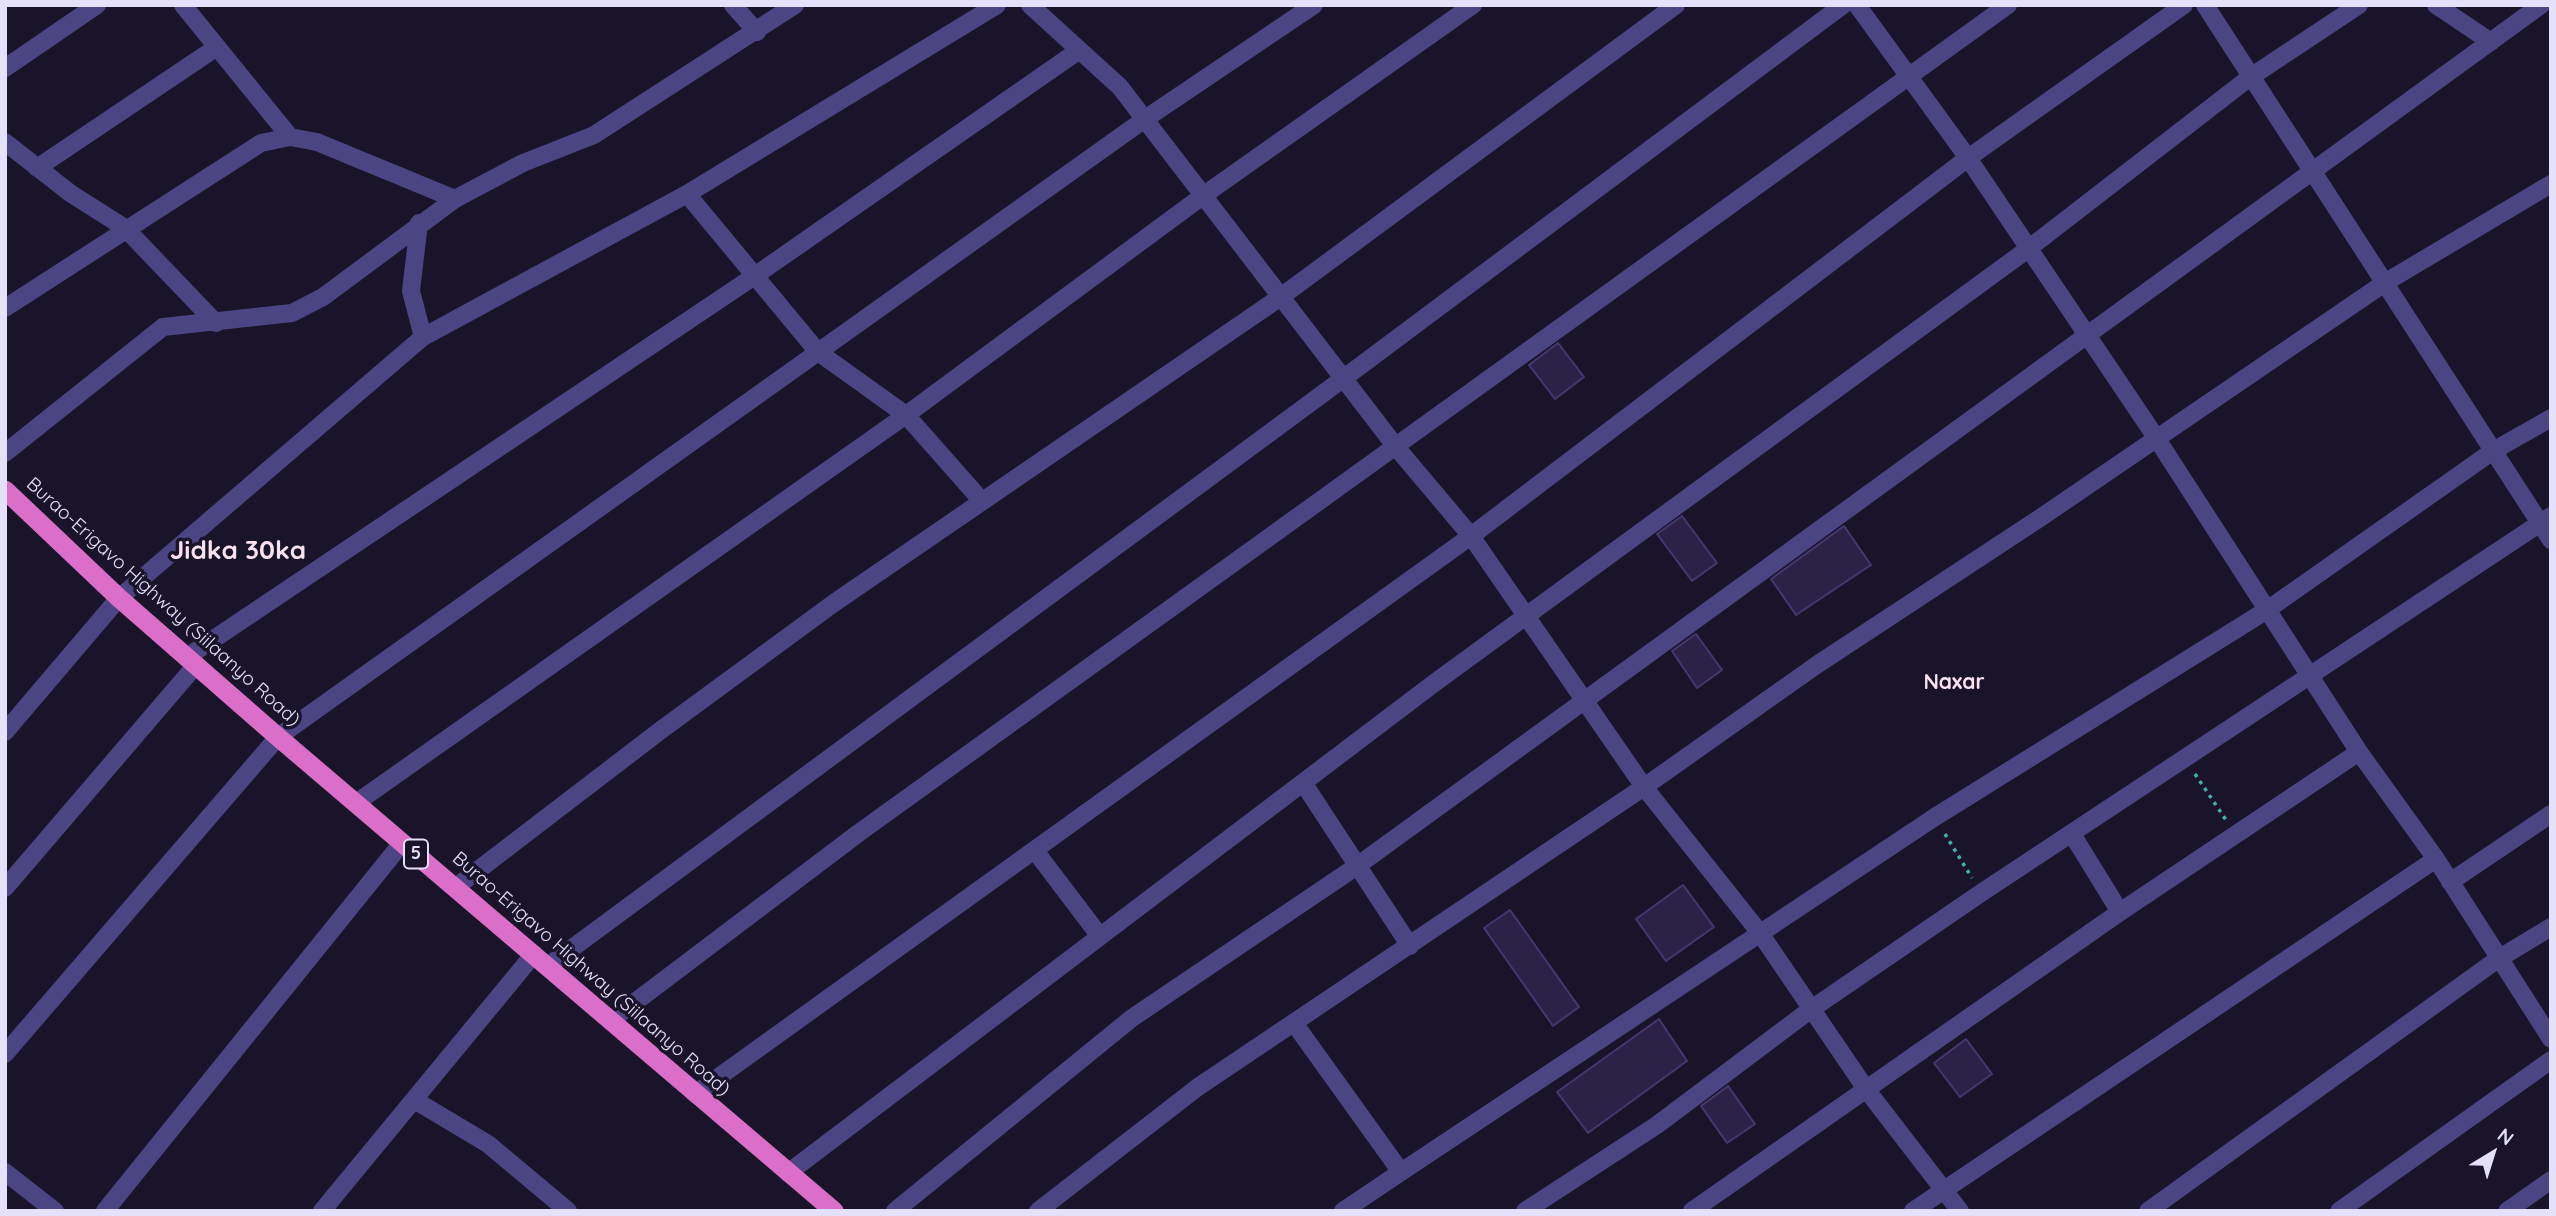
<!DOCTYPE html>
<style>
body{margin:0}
#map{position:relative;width:2556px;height:1216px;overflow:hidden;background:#191429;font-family:Quicksand,sans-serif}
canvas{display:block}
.frame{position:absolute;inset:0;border:7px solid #e5e0fb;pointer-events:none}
.north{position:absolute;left:2458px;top:1118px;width:70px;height:70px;-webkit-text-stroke:5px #191429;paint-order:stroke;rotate:38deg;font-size:19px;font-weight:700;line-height:28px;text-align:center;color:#e5e0fb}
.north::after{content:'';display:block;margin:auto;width:24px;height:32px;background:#e5e0fb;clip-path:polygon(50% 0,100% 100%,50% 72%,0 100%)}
</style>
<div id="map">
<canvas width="2556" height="1216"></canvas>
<div class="frame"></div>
<div class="north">N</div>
</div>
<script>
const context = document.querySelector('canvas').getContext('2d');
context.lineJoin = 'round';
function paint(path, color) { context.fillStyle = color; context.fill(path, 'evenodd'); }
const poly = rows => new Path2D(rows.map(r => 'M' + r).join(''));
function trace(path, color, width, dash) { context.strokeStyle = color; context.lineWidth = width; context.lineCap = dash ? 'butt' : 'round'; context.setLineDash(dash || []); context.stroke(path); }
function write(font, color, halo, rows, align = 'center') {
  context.font = font + ' Quicksand,sans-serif'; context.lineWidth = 7; context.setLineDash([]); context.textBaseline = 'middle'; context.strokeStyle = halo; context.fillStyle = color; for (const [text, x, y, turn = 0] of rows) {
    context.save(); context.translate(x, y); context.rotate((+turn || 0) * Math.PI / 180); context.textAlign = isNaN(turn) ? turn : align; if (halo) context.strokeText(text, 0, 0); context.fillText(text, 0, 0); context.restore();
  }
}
const building = poly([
 [1558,343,1584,377,1555,399,1529,365,1558,343],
 [1682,516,1717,563,1692,581,1657,534,1682,516],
 [1844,526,1871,565,1796,615,1771,579,1844,526],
 [1696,634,1722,670,1697,688,1672,651,1696,634],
 [1683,885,1714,927,1666,961,1636,919,1683,885],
 [1510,910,1579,1007,1553,1026,1484,928,1510,910],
 [1659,1019,1687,1061,1588,1133,1557,1092,1659,1019],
 [1966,1039,1992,1074,1960,1097,1934,1063,1966,1039],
 [1728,1086,1755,1124,1727,1143,1701,1106,1728,1086]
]);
const path = poly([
 [2195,774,2226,820],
 [1945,834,1972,878]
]);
const minor = poly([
 [183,5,290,137],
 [733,5,757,32],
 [1030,5,1120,87,1396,447,1471,536,1644,787,1760,933,1866,1089,1960,1211],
 [1857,5,1968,158,2157,439,2359,752,2436,859,2551,1039],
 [2205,5,2551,540],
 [2436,5,2491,42],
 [5,68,97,5],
 [5,142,70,193,125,228,216,323],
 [37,168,217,47],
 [687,194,818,352,906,415,981,500],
 [419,223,411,291,423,337],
 [5,308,261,143,290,137,317,142,455,199],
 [5,453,163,327,292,313,323,297,455,199,523,163,594,135,795,5],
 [187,657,753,277,1078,51],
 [5,732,119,598,423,337,687,194,997,5],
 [1304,784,1410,946],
 [356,803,906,415,1204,195,1473,5],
 [2072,834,2120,912],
 [1036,852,1099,935],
 [2450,882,2551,814],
 [456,887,661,730,834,603,1282,296,1676,5],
 [5,888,196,665],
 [548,966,1344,378,1843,5],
 [610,1021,860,832,2008,5],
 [1294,1023,1401,1172,1935,817,2267,610,2493,451,2551,418],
 [5,1054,278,737,1145,119,1314,5],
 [695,1094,1471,536,1968,158,2184,5],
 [416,1101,488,1144,568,1211],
 [5,1172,55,1211],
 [788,1173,1433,684,2028,249,2249,78,2359,5],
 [105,1211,402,843],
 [322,1211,534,954],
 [895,1211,1132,1018,1357,866,2541,5],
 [1038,1211,1198,1087,1644,787,1818,664,2040,518,2386,282,2551,184],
 [1343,1211,1401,1172],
 [1525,1211,1657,1125,1810,1010,1981,893,2551,516],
 [1692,1211,2120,912,2359,752],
 [1913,1211,2436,859],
 [2148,1211,2498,959,2551,927],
 [2339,1211,2551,1060],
 [2507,1211,2551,1180]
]);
const trunk = poly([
 [5,490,119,598,278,737,834,1211]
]);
const shields = [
 [416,854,24]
];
const shieldNames = [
 ["5",416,854]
];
const streetNames = [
 ["Burao-Erigavo Highway (Siilaanyo Road)",163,602,42],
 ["Burao-Erigavo Highway (Siilaanyo Road)",591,974,41]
];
const neighbourhoodNames = [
 ["Naxar",1954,683]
];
const districtNames = [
 ["Jidka 30ka",238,551]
];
paint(building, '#2c2248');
trace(building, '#463771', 2);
trace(path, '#40b0af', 3.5, [3.5, 5]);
trace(minor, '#4b4583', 18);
trace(trunk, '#da6ec8', 19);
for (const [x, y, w] of shields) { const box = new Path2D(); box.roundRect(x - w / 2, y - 14.5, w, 29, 5); context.fillStyle = '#191429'; context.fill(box); trace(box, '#e5e0fb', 2); }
write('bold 18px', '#e5e0fb', null, shieldNames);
write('19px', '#e5e0fb', '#191429', streetNames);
write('bold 21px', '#fce2f1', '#191429', neighbourhoodNames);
write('bold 26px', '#fce2f1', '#191429', districtNames);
</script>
